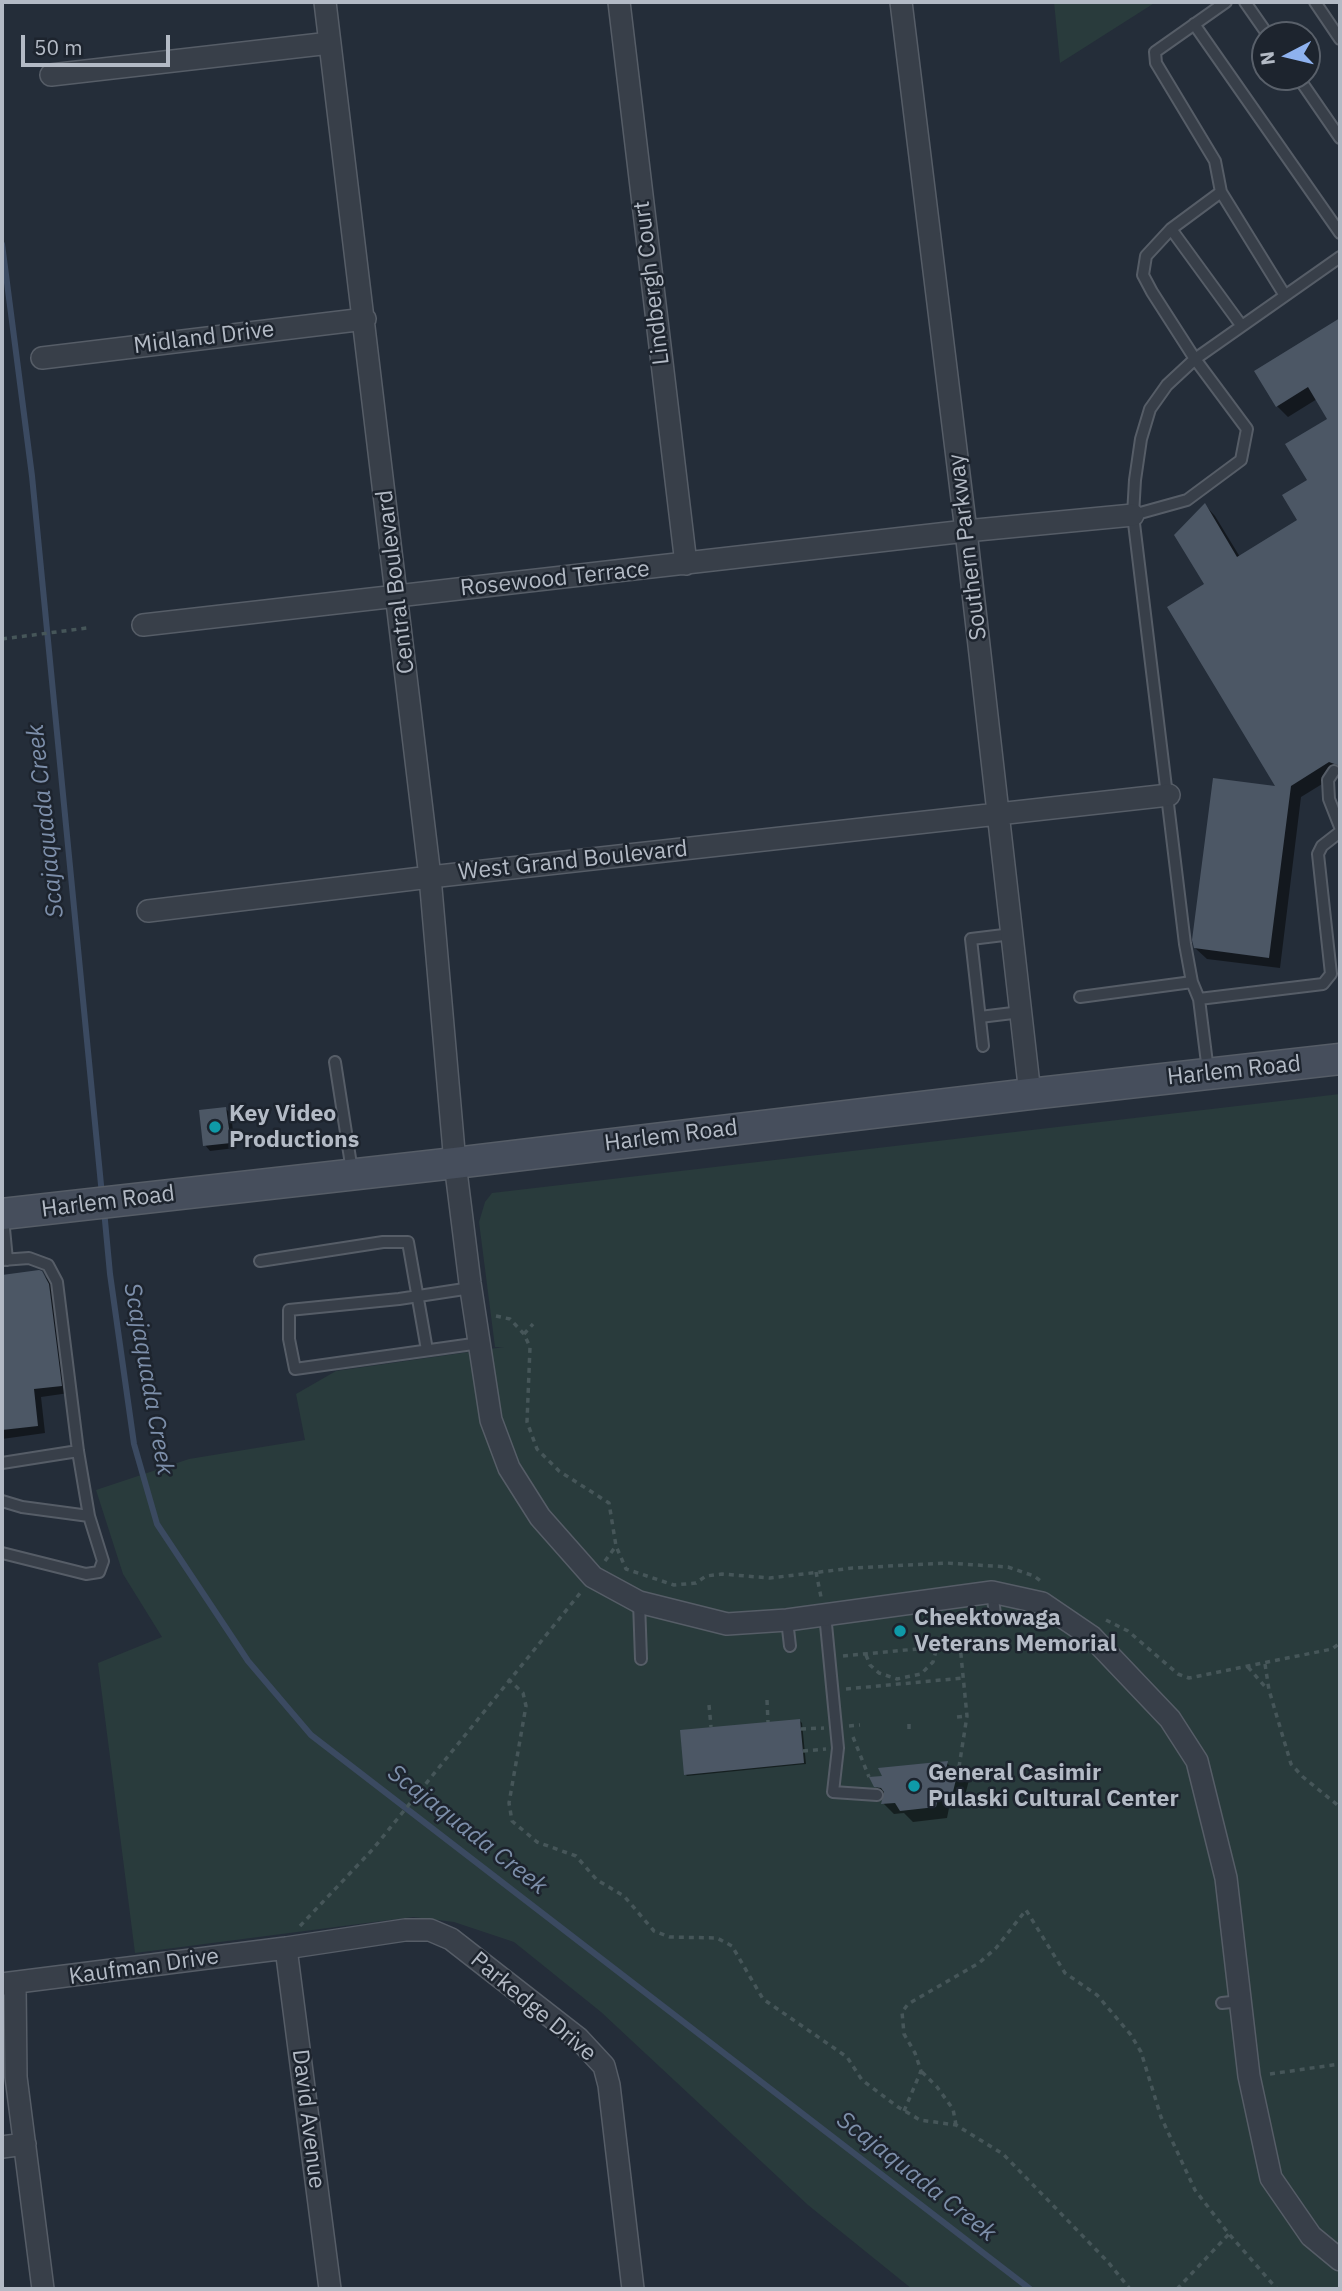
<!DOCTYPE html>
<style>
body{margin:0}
#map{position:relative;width:1342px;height:2291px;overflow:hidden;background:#242d39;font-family:"IBM Plex Sans",sans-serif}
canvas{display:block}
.frame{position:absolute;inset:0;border:4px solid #b3bac5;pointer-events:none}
.north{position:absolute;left:1251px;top:21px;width:70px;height:70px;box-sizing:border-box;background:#1d242e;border:2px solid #59606a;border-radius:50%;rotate:263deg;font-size:19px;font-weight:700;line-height:28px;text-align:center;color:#b3bac5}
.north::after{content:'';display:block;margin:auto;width:24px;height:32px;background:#8eb2ef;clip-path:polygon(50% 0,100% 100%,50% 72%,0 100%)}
.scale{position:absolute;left:21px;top:35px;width:149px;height:32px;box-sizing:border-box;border:4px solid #b3bac5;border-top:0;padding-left:9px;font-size:21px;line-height:24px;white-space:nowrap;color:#b3bac5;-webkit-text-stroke:5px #1d242e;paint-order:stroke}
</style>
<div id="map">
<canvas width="1342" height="2291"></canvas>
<div class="frame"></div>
<div class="north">N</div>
<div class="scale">50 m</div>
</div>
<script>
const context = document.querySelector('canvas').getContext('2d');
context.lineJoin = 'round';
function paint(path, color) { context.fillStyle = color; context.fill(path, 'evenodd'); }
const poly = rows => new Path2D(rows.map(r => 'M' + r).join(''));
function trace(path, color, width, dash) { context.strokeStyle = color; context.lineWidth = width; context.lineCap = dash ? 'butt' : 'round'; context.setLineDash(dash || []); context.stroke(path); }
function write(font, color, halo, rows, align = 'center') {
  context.font = font + ' "IBM Plex Sans",sans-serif'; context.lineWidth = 5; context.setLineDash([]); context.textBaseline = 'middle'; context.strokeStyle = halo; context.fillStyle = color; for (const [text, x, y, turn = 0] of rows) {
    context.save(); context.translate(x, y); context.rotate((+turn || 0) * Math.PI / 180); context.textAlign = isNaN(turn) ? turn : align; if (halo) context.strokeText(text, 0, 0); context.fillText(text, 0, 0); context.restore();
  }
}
const green = poly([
 [1054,2,1156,2,1060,63],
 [1340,1094,1340,2289,912,2289,808,2205,601,2012,514,1942,454,1922,413,1917,135,1953,98,1663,162,1637,123,1574,96,1490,189,1459,305,1440,296,1394,336,1371,504,1347,495,1347,479,1222,485,1202,492,1193]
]);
const shadow = poly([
 [1340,320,1340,773,1301,797,1280,968,1207,959,1195,948,1278,788,1206,585,1205,505,1215,516,1240,557,1300,521,1309,480,1329,419,1317,399,1288,417,1277,406,1256,371],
 [226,1109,231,1114,235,1148,210,1151,205,1145],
 [42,1273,50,1282,57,1294,69,1393,41,1397,45,1433,2,1439,2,1278],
 [800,1721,802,1723,806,1764,687,1776,685,1774],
 [947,1763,954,1770,958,1769,969,1780,962,1807,949,1808,947,1818,913,1822,904,1813,894,1814,883,1803,885,1796,875,1786]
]);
const stream = poly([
 [2,244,32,476,102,1195],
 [104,1210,110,1274,134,1444,157,1524,248,1661,311,1735,1030,2289]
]);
const building = poly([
 [1340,318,1340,766,1329,762,1291,786,1269,958,1194,948,1192,940,1213,778,1275,786,1167,607,1204,584,1174,535,1205,503,1237,557,1297,520,1282,495,1307,480,1285,444,1327,419,1308,387,1276,407,1254,371],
 [226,1107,231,1143,203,1146,199,1110],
 [39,1270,42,1271,49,1284,62,1386,34,1389,38,1426,2,1430,2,1275],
 [800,1719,804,1763,684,1775,680,1730],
 [948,1761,946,1770,959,1767,952,1796,938,1798,936,1807,900,1811,895,1803,881,1804,884,1792,881,1788,874,1787,869,1777,882,1776,878,1768]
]);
const path = poly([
 [2,639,87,628],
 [496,1316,510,1319,524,1334,530,1347,527,1422,537,1449,559,1471,609,1503,616,1546,626,1569,674,1585,696,1583,706,1576,722,1574,770,1578,853,1568,946,1563,1008,1567,1034,1576,1042,1582],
 [524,1334,533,1324],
 [605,1561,616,1546],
 [816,1572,821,1597],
 [1106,1620,1128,1631,1178,1674,1189,1678,1332,1649,1340,1643],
 [866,1655,870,1665,879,1673,897,1679,921,1674,933,1662,937,1647],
 [843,1656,991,1642],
 [1265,1664,1269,1690,1291,1764,1303,1777,1340,1807],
 [1248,1667,1267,1689],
 [508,1679,523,1693,526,1706,509,1803,512,1821,537,1842,576,1856,597,1880,624,1896,654,1931,670,1937,717,1938,732,1946,763,1999,847,2057,862,2080,898,2107,920,2120,956,2125,1003,2154,1108,2262,1130,2289],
 [846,1689,963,1678],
 [767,1700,768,1722],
 [709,1705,711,1727],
 [957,1717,967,1716],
 [909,1724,909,1729],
 [849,1726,860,1725],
 [801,1729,824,1728],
 [853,1737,869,1777],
 [803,1751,826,1749],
 [959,1767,967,1716,960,1645],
 [300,1926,373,1849,581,1592],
 [922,2072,937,2087,953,2109,956,2125],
 [1270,2074,1340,2064],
 [904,2111,921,2071,915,2053,904,2034,902,2012,908,2004,979,1963,996,1948,1026,1910,1065,1973,1097,1995,1131,2035,1141,2052,1161,2117,1195,2190,1229,2234,1277,2289],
 [1177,2289,1229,2234]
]);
const lane = poly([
 [1226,2,1155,52,1156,63,1215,161,1221,192,1284,294],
 [1245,2,1268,35],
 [1315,2,1340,39],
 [1194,24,1340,233],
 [1298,77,1340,138],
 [1171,229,1241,325],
 [1133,515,1187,500,1241,460,1247,429,1195,359,1152,292,1143,275,1146,256,1171,229,1221,192],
 [1334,771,1328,780,1329,799,1340,827],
 [1080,997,1192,982],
 [1199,999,1323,984,1331,974,1318,854,1322,846,1340,832],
 [980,1017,1021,1012],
 [983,1046,971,939,1012,934],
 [335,1062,352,1171],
 [1208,1071,1199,999,1192,982,1185,944,1133,515,1135,480,1141,439,1150,409,1167,385,1195,359,1340,257],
 [3,1218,7,1260],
 [2,1260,29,1258,48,1265,57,1282,78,1451,89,1516,103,1561,99,1572,86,1574,2,1553],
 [260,1261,383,1242,408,1242,427,1350],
 [471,1288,399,1299,289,1310,289,1339,295,1369,480,1343],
 [2,1463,78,1451],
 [2,1501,22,1507,89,1516],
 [992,1592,995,1614],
 [639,1602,641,1659],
 [825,1614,838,1748,833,1792,877,1795],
 [787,1620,790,1646],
 [1222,2003,1241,2001]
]);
const street = poly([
 [325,2,430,877,455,1163,470,1283,491,1420,509,1468,540,1517,593,1577,639,1602,727,1624,787,1620,992,1592,1042,1603,1092,1637,1170,1719,1197,1761,1226,1878,1249,2076,1271,2178,1311,2236,1340,2260],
 [619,2,686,564],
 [901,2,966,531,1030,1094],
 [51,75,330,43],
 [42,358,365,319],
 [143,625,966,531,1133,515],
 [148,911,430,877,1169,795],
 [286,1948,330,2289],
 [2,1984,286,1948,405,1930,430,1930,451,1939,578,2038,604,2066,609,2085,633,2289],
 [15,1984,16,2077,43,2289],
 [2,2147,25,2144]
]);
const secondary = poly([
 [2,1214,455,1163,1030,1094,1340,1059]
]);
const markers = [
 [215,1127,7,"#0f9aa8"],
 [900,1631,7,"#0f9aa8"],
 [914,1786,7,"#0f9aa8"]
];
const streetNames = [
 ["Lindbergh Court",652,283,-97],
 ["Midland Drive",204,338,-7],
 ["Southern Parkway",968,547,-97],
 ["Rosewood Terrace",555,579,-6],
 ["Central Boulevard",396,582,-97],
 ["West Grand Boulevard",573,861,-6],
 ["Harlem Road",1234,1071,-6],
 ["Harlem Road",671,1136,-7],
 ["Harlem Road",108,1202,-7],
 ["Kaufman Drive",144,1967,-8],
 ["Parkedge Drive",533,2007,40],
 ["David Avenue",308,2119,83]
];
const poiNames = [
 ["Key Video",229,1114],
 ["Productions",229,1140],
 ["Cheektowaga",914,1618],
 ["Veterans Memorial",914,1644],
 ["General Casimir",928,1773],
 ["Pulaski Cultural Center",928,1799]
];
const waterNames = [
 ["Scajaquada Creek",46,821,-96],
 ["Scajaquada Creek",148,1379,80],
 ["Scajaquada Creek",467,1830,38],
 ["Scajaquada Creek",916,2177,38]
];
paint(green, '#293b3c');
paint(shadow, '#0007');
trace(stream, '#3b4a61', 6);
paint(building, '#4c5765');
trace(lane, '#565d67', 14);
trace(street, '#565d67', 24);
trace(secondary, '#565d67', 33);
trace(path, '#465659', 3.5, [5, 5]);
trace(lane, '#383f49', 10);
trace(street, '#383f49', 21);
trace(secondary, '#464e5c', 30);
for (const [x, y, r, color] of markers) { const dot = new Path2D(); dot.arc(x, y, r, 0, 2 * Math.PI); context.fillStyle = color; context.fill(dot); trace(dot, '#1d242e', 2.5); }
write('23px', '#b3bac5', '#1d242e', streetNames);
write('bold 23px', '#b3bac5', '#1d242e', poiNames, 'left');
write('italic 24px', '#7d8faa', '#1d242e', waterNames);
</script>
